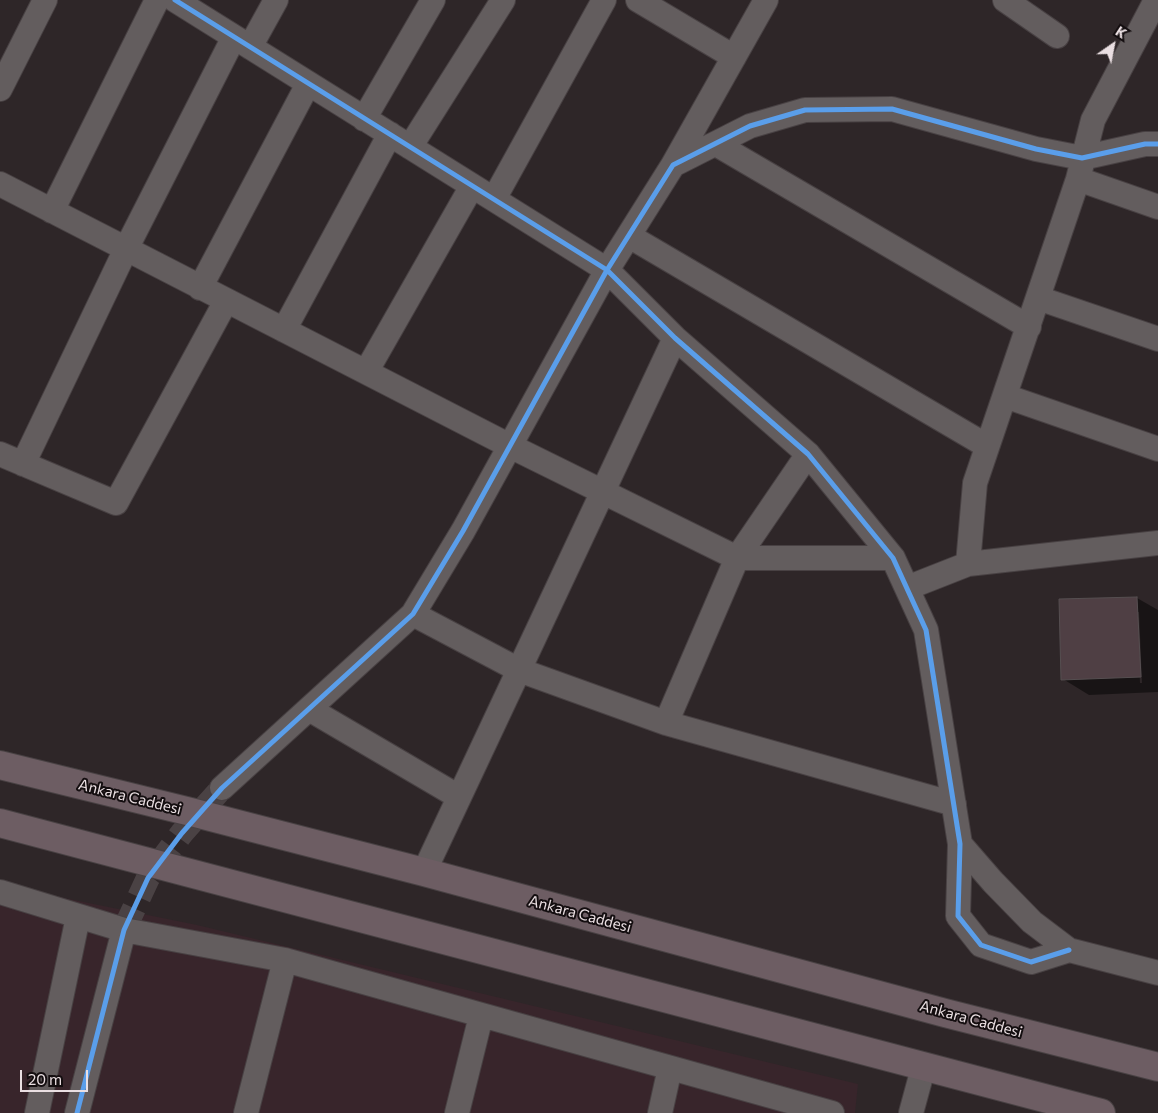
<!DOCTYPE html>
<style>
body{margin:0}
#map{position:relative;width:1158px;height:1113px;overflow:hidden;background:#2e2628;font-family:Commissioner,sans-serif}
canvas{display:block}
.north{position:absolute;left:1088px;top:20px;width:50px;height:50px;-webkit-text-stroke:4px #140e10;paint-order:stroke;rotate:33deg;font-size:14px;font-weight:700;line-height:20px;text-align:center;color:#eadfe2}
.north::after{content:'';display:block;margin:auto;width:18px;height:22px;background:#eadfe2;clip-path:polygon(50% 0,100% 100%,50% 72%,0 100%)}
.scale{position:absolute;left:20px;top:1070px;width:68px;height:22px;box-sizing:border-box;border:2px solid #eadfe2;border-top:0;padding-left:6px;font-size:15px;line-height:18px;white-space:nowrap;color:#eadfe2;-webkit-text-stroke:4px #140e10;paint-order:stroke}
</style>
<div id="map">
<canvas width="1158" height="1113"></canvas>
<div class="north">K</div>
<div class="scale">20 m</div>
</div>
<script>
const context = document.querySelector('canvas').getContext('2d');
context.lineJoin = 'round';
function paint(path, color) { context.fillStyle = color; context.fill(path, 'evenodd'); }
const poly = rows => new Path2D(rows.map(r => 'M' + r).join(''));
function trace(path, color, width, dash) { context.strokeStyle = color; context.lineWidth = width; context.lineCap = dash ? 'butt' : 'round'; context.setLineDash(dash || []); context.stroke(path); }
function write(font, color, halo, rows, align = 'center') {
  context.font = font + ' Commissioner,sans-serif'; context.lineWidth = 4; context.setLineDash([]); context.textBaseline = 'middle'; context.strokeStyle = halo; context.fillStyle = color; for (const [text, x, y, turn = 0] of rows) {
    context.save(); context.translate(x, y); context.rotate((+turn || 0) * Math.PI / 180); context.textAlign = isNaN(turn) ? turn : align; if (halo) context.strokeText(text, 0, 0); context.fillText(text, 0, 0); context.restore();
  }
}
const built = poly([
 [0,885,197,925,858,1084,855,1113,0,1113]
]);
const shadow = poly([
 [1137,598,1158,610,1158,692,1089,695,1063,679],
 [1137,612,1139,612,1142,683,1140,683]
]);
const building = poly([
 [1137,597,1141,677,1061,680,1059,599,1137,597]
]);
const minorTunnel = poly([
 [124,930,148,878,182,833,222,788]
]);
const minor = poly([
 [175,0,607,270,675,338,808,454,893,558,926,630,960,844,958,916,981,945,1031,962,1069,950],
 [638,0,734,57],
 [1005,0,1057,36],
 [250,47,276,0],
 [0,89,45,0],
 [364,119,433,0],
 [716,144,1029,327],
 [410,147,503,0],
 [673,165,766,0],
 [1078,179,1158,207],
 [0,184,510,446,737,558,893,558],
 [494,199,604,0],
 [52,211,157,0],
 [629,236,987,446],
 [200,288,308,84],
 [1038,298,1158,339],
 [284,330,390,134],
 [366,372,472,186],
 [1005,396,1158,449],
 [0,454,116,503,226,301],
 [23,464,126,249,234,37],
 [968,564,975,483,1078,179,1093,120,1156,0],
 [907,588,968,564,1158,543],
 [413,614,519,670,666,723,954,804],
 [309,709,459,797],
 [666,723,737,558,808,454],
 [222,788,413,614,463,531,607,270,673,165,750,126,805,110,892,109,1036,149,1082,158,1145,144,1158,144],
 [960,844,993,882,1032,922,1069,950,1158,973],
 [424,872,675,338],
 [0,892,124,930,285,960,832,1113],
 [37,1113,78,917],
 [77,1113,124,930],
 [246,1113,285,960],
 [457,1113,481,1016],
 [660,1113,670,1068],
 [911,1113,924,1065]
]);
const highway = poly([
 [0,765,195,813,424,872,945,1013,1158,1067],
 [0,823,1101,1113]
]);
const cycleway = poly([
 [175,0,607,270,675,338,808,454,893,558,926,630,960,844,958,916,981,945,1031,962,1069,950],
 [77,1113,124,930,148,878,182,833,222,788,413,614,463,531,607,270,673,165,750,126,805,110,892,109,1036,149,1082,158,1145,144,1158,144]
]);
const streetNames = [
 ["Ankara Caddesi",130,797,14],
 ["Ankara Caddesi",580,914,15],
 ["Ankara Caddesi",971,1019,15]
];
paint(built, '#38252b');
paint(shadow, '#0007');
paint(building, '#4f3f44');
trace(building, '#564f51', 1);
trace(minorTunnel, '#4a4244', 24, [24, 12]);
trace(minor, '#484143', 26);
trace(highway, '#484143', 30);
trace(minor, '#635d5e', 24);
trace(highway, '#6d5d63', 28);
trace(cycleway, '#5a9eea', 5);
write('15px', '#eadfe2', '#140e10', streetNames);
</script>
